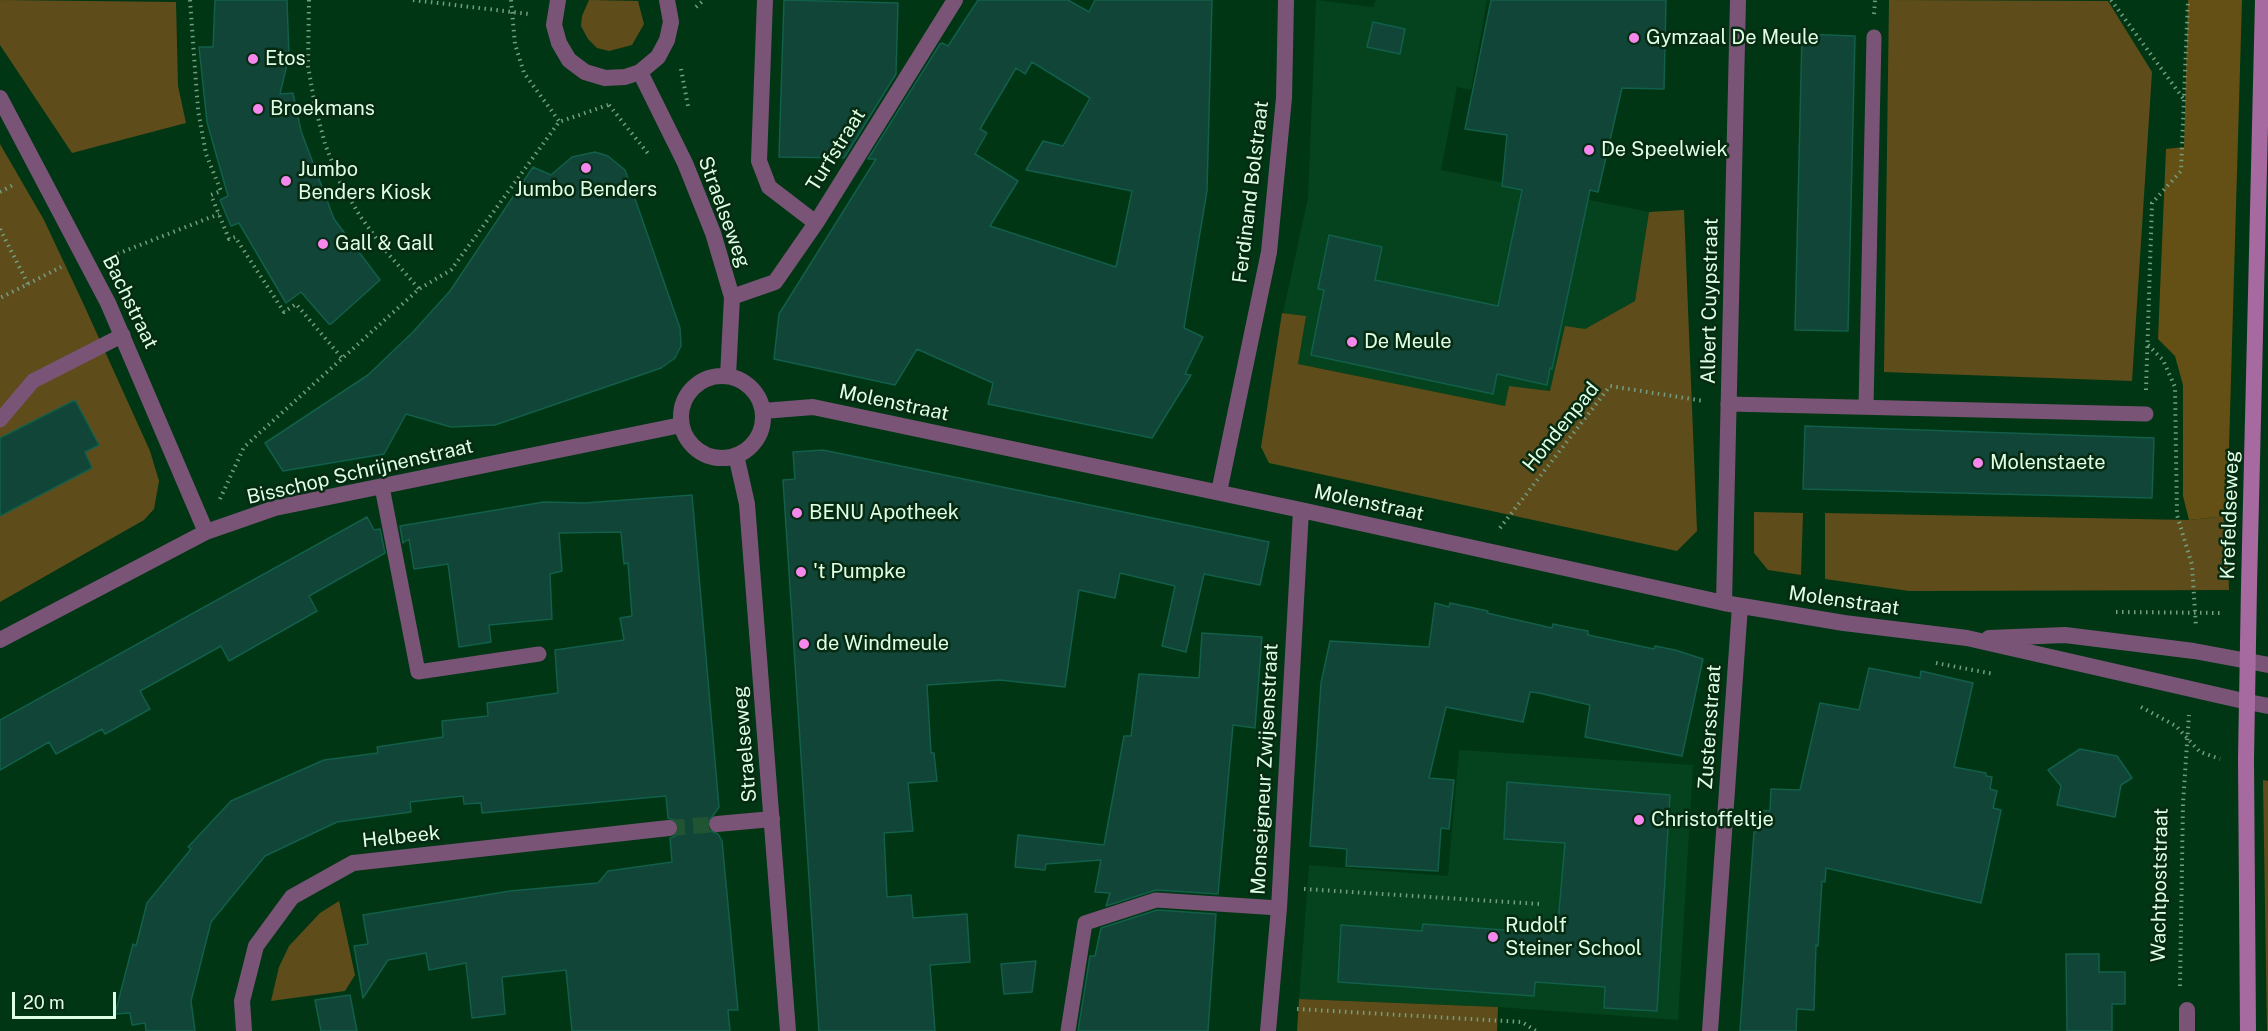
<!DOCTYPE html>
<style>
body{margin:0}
#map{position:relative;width:2268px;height:1031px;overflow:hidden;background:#003614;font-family:"Public Sans",sans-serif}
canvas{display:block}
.scale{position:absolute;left:12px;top:992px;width:104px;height:27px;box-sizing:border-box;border:3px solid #deffe4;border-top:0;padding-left:8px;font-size:18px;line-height:21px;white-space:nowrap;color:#deffe4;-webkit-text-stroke:4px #072a12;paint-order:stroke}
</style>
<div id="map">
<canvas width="2268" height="1031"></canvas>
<div class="scale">20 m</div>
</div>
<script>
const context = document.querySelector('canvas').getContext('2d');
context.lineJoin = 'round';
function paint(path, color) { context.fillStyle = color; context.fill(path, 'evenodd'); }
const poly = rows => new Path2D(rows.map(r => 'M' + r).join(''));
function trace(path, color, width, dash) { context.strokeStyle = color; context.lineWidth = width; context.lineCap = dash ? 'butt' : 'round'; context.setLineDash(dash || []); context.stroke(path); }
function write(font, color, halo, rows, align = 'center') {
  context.font = font + ' "Public Sans",sans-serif'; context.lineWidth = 5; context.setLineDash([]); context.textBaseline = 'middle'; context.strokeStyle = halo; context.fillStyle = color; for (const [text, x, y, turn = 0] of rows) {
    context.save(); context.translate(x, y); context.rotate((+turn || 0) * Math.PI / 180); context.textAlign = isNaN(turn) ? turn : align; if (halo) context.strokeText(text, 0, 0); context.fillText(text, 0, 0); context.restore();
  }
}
const built = poly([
 [1316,0,1373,7,1376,0,1487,0,1471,90,1457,87,1441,170,1649,212,1635,301,1585,329,1550,391,1509,386,1505,406,1298,364,1306,316,1283,313,1308,198],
 [1459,750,1693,765,1678,1020,1498,1007,1299,999,1309,865,1448,876]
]);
const green = poly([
 [0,0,176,2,178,86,186,123,72,153,0,45],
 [589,0,638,1,644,24,632,45,609,51,597,48,588,39,581,26,582,16],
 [1889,0,2108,1,2152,72,2132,381,1884,372],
 [0,144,44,220,83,303,150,451,159,481,154,509,144,520,0,602],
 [1684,210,1697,531,1677,551,1269,463,1261,447,1282,313,1306,316,1298,364,1505,406,1509,386,1550,391,1565,326,1585,329,1635,301,1649,212],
 [1754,512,1803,513,1801,575,1768,570,1754,553],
 [1825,513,2189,520,2227,516,2229,590,1909,591,1825,579],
 [2263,780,2268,781,2268,1031,2267,1031],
 [339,901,355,975,345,991,271,1001,279,967,289,946,320,913],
 [1299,999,1498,1007,1497,1031,1297,1031]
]);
const forest = poly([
 [2188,0,2242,0,2227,516,2189,520,2183,496,2183,385,2175,356,2158,339,2166,149,2184,147]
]);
const building = poly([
 [215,0,287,0,289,56,280,94,293,93,301,131,334,219,380,280,331,324,329,324,301,292,286,303,239,223,231,226,220,200,228,196,207,122,199,47,213,47,215,0],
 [784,0,898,3,896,74,844,158,779,157,784,0],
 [978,0,1068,0,1089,12,1095,0,1212,0,1207,191,1184,328,1203,337,1185,374,1191,375,1152,438,988,404,993,383,917,349,895,385,774,359,779,314,876,159,868,159,940,44,942,43,948,46,978,0],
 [1032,62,1090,98,1063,146,1043,141,1026,170,1132,191,1116,267,990,226,1018,181,975,154,987,133,980,129,1016,68,1025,74,1032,62],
 [1491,0,1666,0,1664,89,1622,88,1598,192,1590,190,1552,369,1550,368,1547,385,1497,374,1493,394,1311,355,1324,290,1318,289,1329,235,1382,247,1375,280,1498,306,1522,190,1502,186,1507,135,1465,129,1491,0],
 [1373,22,1405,29,1400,54,1367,47,1373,22],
 [1802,34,1855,36,1848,331,1795,330,1802,34],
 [595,152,608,156,625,170,680,328,681,346,675,358,661,368,495,425,451,427,406,414,384,454,283,471,265,443,368,375,413,332,450,291,533,167,551,175,572,157,595,152],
 [75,400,99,445,85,452,92,468,0,516,0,438,75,400],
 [1805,426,2154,438,2152,498,1803,489,1805,426],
 [823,450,1269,542,1260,585,1204,574,1186,652,1162,646,1175,586,1120,573,1115,598,1079,590,1065,687,1000,680,927,685,931,753,934,753,937,781,908,783,913,831,884,833,887,897,911,895,913,918,967,914,970,962,930,965,935,1031,819,1031,783,480,795,479,793,452,823,450],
 [692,495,719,807,707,824,709,830,718,834,722,841,738,1010,728,1010,730,1031,572,1031,566,970,502,977,505,1014,472,1018,466,963,429,970,426,953,388,960,363,998,354,946,368,944,363,915,510,891,598,883,608,871,672,862,670,838,676,836,679,827,677,821,668,818,666,796,482,813,481,803,464,804,463,796,410,802,411,812,337,822,265,856,211,922,191,1001,195,1031,146,1031,145,1023,132,1025,130,1013,115,1014,133,944,136,946,147,903,191,849,188,847,231,801,324,760,378,753,377,747,443,737,442,721,488,716,487,703,558,693,555,650,624,640,620,618,632,616,628,563,624,564,621,532,559,533,562,571,550,574,552,619,489,625,491,642,459,647,448,564,414,569,409,539,403,543,400,526,544,502,585,503,692,495],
 [367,517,374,530,380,529,385,553,309,596,317,611,229,661,221,646,140,691,150,709,105,734,102,729,56,754,49,742,0,770,0,720,367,517],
 [1435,603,1449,607,1450,603,1488,611,1487,613,1552,628,1553,624,1577,629,1588,631,1588,635,1654,649,1655,646,1675,650,1703,659,1682,756,1585,737,1590,705,1539,693,1530,692,1523,722,1446,707,1429,778,1454,780,1449,829,1441,828,1438,871,1346,866,1347,849,1310,846,1321,683,1330,641,1429,647,1435,603],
 [1202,633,1262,637,1255,728,1233,725,1218,894,1156,890,1106,906,1110,893,1095,892,1101,860,1046,864,1045,870,1015,867,1018,835,1104,845,1124,736,1131,736,1139,674,1199,678,1202,633],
 [1869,668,1920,678,1921,671,1973,683,1954,767,1986,773,1986,776,1992,777,1990,789,1997,791,1993,808,2001,810,1981,903,1826,868,1825,882,1822,881,1818,946,1816,945,1814,1010,1797,1009,1796,1031,1740,1031,1754,832,1756,832,1758,810,1770,811,1771,789,1800,790,1820,703,1859,710,1869,668],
 [2080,749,2117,756,2132,778,2121,785,2115,817,2057,805,2061,786,2048,770,2080,749],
 [1507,782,1670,795,1657,1011,1604,1008,1605,987,1535,982,1534,996,1338,982,1341,925,1422,931,1423,924,1557,934,1565,843,1504,839,1507,782],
 [1157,910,1216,914,1208,1031,1078,1031,1090,956,1095,956,1101,928,1157,910],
 [2066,954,2099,954,2099,972,2125,972,2125,1004,2112,1004,2112,1031,2067,1031,2066,954],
 [1036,961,1032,992,1004,994,1001,964,1036,961],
 [350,995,357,1031,321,1031,315,1000,350,995]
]);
const minorTunnel = poly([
 [669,828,717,824]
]);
const path = poly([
 [190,0,198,110,206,154,221,191,211,195,229,239,235,237,284,312,296,304,342,358],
 [309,0,308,66,315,106,325,144,340,182,360,216,384,249,419,289],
 [413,0,529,14],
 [511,0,515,44,524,73,559,121],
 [2111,0,2185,101],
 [696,7,704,0],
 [1874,14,1875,0],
 [681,69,688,106],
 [609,105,650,156],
 [0,192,15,184],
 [0,229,28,284,0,298],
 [112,256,219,214],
 [28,284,61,267],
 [2148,345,2163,360,2175,387,2177,515,2192,565,2196,627],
 [2146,390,2152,203,2181,171,2188,0],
 [220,499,244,447,419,289,451,270,559,122,608,105],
 [1500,528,1610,386,1704,401],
 [2116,612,2222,613],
 [1936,663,1994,674],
 [2141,707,2176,726,2200,752,2220,759],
 [1304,889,1540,904],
 [2180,986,2183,803,2189,715],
 [1297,1009,1522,1022,1536,1031]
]);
const service = poly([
 [1728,404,2146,414],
 [1866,407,1874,37],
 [0,420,33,381,123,335],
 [382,487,418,672,539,654],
 [1068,1031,1085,923,1156,900,1279,908]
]);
const minor = poly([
 [765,0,759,161,769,187,816,223],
 [0,98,108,303,206,532],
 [732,297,775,282,816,223,955,0],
 [763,411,813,407,1301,510,1724,603,1844,623,1967,638,2248,702],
 [1219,492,1269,252,1284,98,1286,0],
 [1724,603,1738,0],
 [1989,638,2065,635,2194,651,2248,661],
 [0,640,206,532,275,508,681,425],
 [717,824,772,819],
 [244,1031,242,1001,256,946,292,897,353,863,669,828],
 [1268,1031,1279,908,1301,510],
 [1710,1031,1740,606],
 [2187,1031,2187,1010]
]);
const tertiary = poly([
 [558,0,554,25,559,43,569,60,585,72,605,78,625,77,640,72,658,57,667,40,671,22,667,0],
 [640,72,685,163,713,233,732,297,728,376],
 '681 417a41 41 0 1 1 82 0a41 41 0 1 1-82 0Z',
 [736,455,747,504,788,1031],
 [2248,661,2268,665],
 [2248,702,2268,706]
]);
const secondary = poly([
 [2248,1031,2246,759,2249,586,2263,0]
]);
const markers = [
 [1634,38,6,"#f688ed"],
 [253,59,6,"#f688ed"],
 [258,109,6,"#f688ed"],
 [1589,150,6,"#f688ed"],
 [586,168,6,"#f688ed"],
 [286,181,6,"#f688ed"],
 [323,244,6,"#f688ed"],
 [1352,342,6,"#f688ed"],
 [1978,463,6,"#f688ed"],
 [797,513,6,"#f688ed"],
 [801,572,6,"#f688ed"],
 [804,644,6,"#f688ed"],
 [1639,820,6,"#f688ed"],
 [1493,937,6,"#f688ed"]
];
const poiNames = [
 ["Gymzaal De Meule",1646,38],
 ["Etos",265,59],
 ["Broekmans",270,109],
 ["De Speelwiek",1601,150],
 ["Jumbo",298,170],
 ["Benders Kiosk",298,193],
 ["Jumbo Benders",586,190,"center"],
 ["Gall & Gall",335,244],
 ["De Meule",1364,342],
 ["Molenstaete",1990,463],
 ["BENU Apotheek",809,513],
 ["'t Pumpke",813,572],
 ["de Windmeule",816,644],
 ["Christoffeltje",1651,820],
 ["Rudolf",1505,926],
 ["Steiner School",1505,949]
];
const streetNames = [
 ["Turfstraat",836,150,-58],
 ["Ferdinand Bolstraat",1251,192,-83],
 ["Straelseweg",724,212,70],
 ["Albert Cuypstraat",1710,301,-89],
 ["Bachstraat",130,302,64],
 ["Molenstraat",894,403,12],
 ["Hondenpad",1561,427,-51],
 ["Bisschop Schrijnenstraat",360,472,-13],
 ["Molenstraat",1369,503,12],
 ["Krefeldseweg",2230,515,-88],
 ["Molenstraat",1844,601,8],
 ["Zustersstraat",1710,727,-86],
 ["Straelseweg",745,744,-95],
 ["Monseigneur Zwijsenstraat",1265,769,-87],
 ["Helbeek",401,837,-6],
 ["Wachtpoststraat",2160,885,-89]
];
paint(built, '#04431d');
paint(green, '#5e4d1b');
paint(forest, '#645014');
paint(building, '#114537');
trace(building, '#125f4b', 1.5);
trace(minorTunnel, '#215433', 16, [16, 8]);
trace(path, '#739e80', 4, [1.5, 4.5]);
trace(service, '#7a5476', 15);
trace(minor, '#7a5476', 16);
trace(tertiary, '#7a5476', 16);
trace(secondary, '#a669a0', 16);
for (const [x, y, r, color] of markers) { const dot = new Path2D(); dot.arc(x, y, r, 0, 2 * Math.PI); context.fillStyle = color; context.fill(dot); trace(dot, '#072a12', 2); }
write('20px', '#deffe4', '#072a12', poiNames, 'left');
write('20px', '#deffe4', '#072a12', streetNames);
</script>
